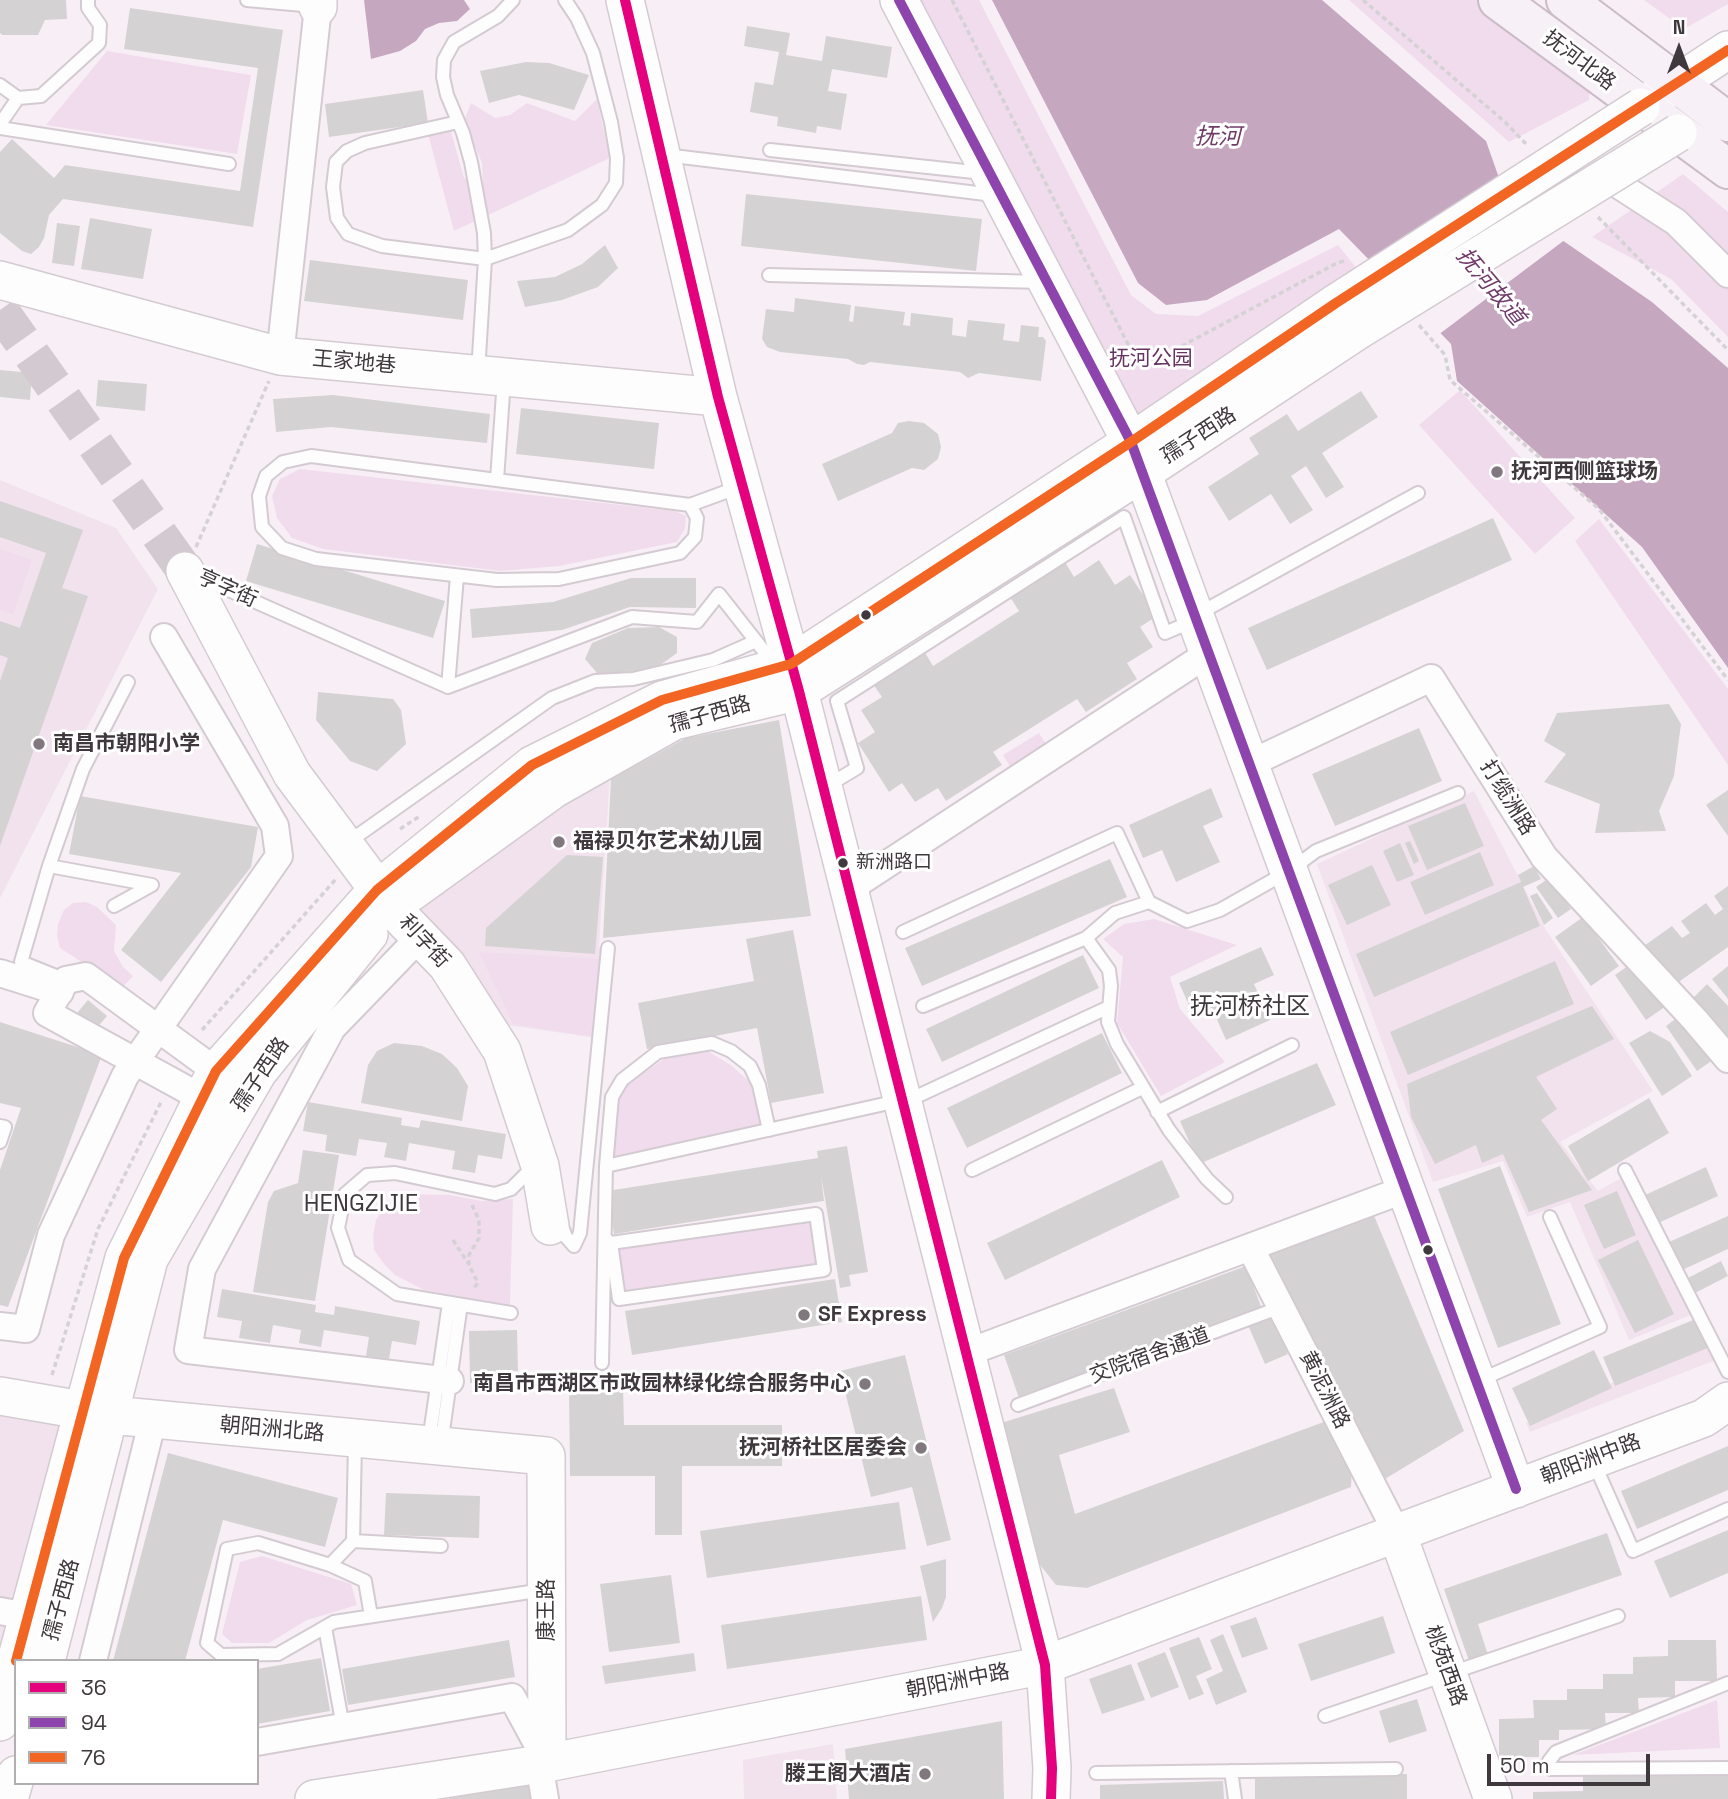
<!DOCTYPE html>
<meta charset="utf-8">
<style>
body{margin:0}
#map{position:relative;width:1728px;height:1799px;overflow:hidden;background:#f8eff6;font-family:"Space Grotesk",sans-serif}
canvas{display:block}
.legend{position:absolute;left:14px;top:1659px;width:245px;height:126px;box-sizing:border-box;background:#fff;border:2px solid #b2afb1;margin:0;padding:9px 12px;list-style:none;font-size:21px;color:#3f383d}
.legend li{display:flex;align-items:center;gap:14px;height:35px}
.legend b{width:35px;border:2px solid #b2afb1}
.north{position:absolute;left:1644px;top:14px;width:70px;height:70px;-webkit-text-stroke:5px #fff;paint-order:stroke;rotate:0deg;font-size:19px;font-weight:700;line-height:28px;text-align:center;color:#3f383d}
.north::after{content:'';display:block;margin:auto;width:24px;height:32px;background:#3f383d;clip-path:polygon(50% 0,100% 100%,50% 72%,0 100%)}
.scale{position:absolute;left:1487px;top:1754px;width:163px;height:32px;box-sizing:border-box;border:4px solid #3f383d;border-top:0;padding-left:9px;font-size:21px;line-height:24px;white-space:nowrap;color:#3f383d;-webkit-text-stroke:5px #fff;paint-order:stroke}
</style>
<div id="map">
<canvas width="1728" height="1799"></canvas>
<ul class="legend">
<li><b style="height:9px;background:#e5007d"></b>36</li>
<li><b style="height:9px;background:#8e44ad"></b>94</li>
<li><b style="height:9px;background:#f26522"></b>76</li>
</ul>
<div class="north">N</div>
<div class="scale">50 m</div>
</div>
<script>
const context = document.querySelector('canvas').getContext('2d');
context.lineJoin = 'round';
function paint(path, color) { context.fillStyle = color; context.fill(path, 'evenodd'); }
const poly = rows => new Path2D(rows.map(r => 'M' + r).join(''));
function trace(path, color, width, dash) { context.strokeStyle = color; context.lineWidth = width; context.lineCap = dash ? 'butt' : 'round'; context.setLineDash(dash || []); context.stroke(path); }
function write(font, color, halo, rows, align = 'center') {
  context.font = font + ' "Space Grotesk","Noto Sans SC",sans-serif'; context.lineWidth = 6; context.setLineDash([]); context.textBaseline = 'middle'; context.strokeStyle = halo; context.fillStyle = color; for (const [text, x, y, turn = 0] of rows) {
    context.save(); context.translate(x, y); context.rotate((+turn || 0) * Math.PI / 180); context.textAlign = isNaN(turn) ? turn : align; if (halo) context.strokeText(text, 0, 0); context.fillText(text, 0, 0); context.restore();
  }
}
const built = poly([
 [0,480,116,528,158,589,0,898],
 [610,774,599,946,604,953,598,1038,506,1025,415,910],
 [1474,791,1546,930,1653,1091,1560,1142,1598,1191,1621,1178,1693,1314,1629,1340,1570,1202,1527,1217,1503,1161,1433,1182,1317,864],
 [1708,1338,1716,1360,1530,1432,1526,1423],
 [0,1404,70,1415,0,1673],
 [833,1744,837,1799,744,1799,743,1760]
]);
const green = poly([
 [911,0,979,0,1131,295,1156,314,1198,316,1338,245,1358,270,1136,425],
 [1349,0,1487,0,1590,79,1589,100,1509,142],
 [1644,0,1728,0,1728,4,1684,29],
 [107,51,251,75,237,154,46,125],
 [597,99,610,158,454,231,428,134,451,131,464,178,483,183,482,163,464,121,471,103,495,118,510,115,527,103,575,121],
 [1683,174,1728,212,1728,337,1671,279,1592,237],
 [1460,390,1575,518,1535,554,1419,425],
 [300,469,675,511,686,516,685,529,677,542,559,566,500,571,323,549,292,538,277,518,272,496,280,479],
 [1599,519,1728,689,1728,765,1575,541],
 [0,549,32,560,13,614,0,610],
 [1039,733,1047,746,1011,768,1003,755],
 [86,902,97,907,116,925,114,951,123,967,133,976,122,988,60,948,57,936,58,924,64,910,73,903],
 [1154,919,1237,945,1170,977,1180,1009,1225,1062,1161,1096,1117,1023,1123,957,1103,939,1124,924],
 [479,952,600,959,593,1037,513,1024],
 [708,1051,732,1066,752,1084,762,1125,612,1160,619,1094,636,1078,664,1059],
 [403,1194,450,1195,481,1201,513,1199,510,1305,424,1290,395,1275,384,1264,374,1250,373,1236,376,1220,386,1206],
 [815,1214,823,1268,619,1298,611,1244],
 [262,1556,351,1584,357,1605,307,1620,269,1643,232,1643,222,1634,240,1562],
 [1717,1700,1720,1748,1573,1755]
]);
const water = poly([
 [364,0,464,0,470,9,457,21,439,23,425,29,416,41,400,51,371,59],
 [992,0,1322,0,1486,141,1498,175,1562,240,1652,302,1728,368,1728,668,1642,547,1457,381,1451,344,1339,229,1207,300,1166,305,1138,283]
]);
const pier = poly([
 [1503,176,1566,239,1438,335,1376,272]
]);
const building = poly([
 [0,0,66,0,67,19,45,20,38,35,2,35,0,33],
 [130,8,283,30,253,227,63,199,49,215,44,238,39,247,31,254,22,251,0,233,0,152,12,139,54,178,65,165,240,191,258,68,124,49],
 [747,26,790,33,786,55,822,61,826,36,892,47,887,78,832,69,828,91,847,94,841,130,817,126,816,133,777,126,778,117,750,112,755,82,773,85,779,52,744,46],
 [526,62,549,63,589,75,574,110,519,95,489,103,480,71],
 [423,90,428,123,329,137,325,104],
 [746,194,982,219,976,271,741,246],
 [90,218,152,229,143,279,81,269],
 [57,223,80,226,74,266,52,263],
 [605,245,618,268,598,287,562,300,525,307,517,281,555,277,582,264],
 [310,260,468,280,463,320,304,301],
 [795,298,851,305,849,321,853,322,855,306,905,312,903,325,910,326,911,313,953,318,952,335,966,337,968,320,1005,324,1003,340,1019,342,1021,325,1039,327,1038,337,1043,337,1046,341,1041,381,979,373,968,378,960,372,870,362,864,365,857,364,848,359,780,352,767,347,762,339,766,309,794,312],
 [0,370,32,373,30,400,0,397],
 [98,380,147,384,145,411,96,406],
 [1361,391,1378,417,1322,453,1344,487,1326,498,1306,466,1291,476,1313,510,1290,524,1271,494,1229,521,1208,487,1259,454,1249,438,1287,414,1298,431],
 [333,395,490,414,487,443,331,427,276,432,273,399],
 [521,408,659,423,654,469,516,454],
 [909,421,924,423,938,434,941,447,938,459,924,470,912,468,838,501,822,464,892,433,898,423],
 [0,501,83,530,62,588,88,596,0,846,0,681,8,658,0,655,0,621,20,628,46,553,0,537],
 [1493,518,1512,560,1267,670,1248,628],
 [257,544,445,601,433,638,246,581],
 [1099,560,1115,585,1130,575,1157,616,1140,627,1153,647,1127,663,1137,679,1086,712,1077,699,993,752,1002,765,946,801,938,788,915,802,902,783,889,792,858,743,875,732,861,710,882,697,873,684,924,651,933,666,1019,611,1010,597,1065,562,1074,577],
 [631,578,696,578,696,608,630,607,562,630,472,638,470,609,553,602],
 [659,627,677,637,677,653,659,666,626,674,597,673,585,659,592,643,628,628],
 [318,692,393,699,401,710,406,744,377,771,350,761,316,720],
 [1669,704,1681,724,1674,776,1659,811,1666,831,1595,833,1600,804,1544,782,1566,754,1544,741,1557,713],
 [779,720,811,916,603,938,611,779,686,738],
 [1419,728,1442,781,1335,826,1312,774],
 [1211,788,1223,817,1203,826,1220,862,1176,882,1162,850,1143,858,1129,825],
 [1728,790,1728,836,1706,805],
 [80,796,258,827,251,867,161,982,121,950,181,873,69,854],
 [1465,803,1484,846,1427,870,1408,826],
 [1410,841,1419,861,1414,864,1405,843],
 [1400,843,1414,875,1397,882,1383,851],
 [1480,852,1494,885,1425,915,1410,882],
 [567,855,603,857,595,954,485,946,486,928],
 [1110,859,1127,897,922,986,905,948],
 [1372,865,1391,905,1347,925,1328,885],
 [1534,866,1541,879,1523,887,1540,926,1374,997,1356,954,1521,882,1518,875],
 [1549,878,1571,909,1558,918,1536,887],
 [1728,886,1728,947,1673,986,1644,946,1672,926,1682,938,1690,933,1681,921,1706,903,1715,915,1723,909,1714,896],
 [1537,893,1553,918,1544,925,1530,896],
 [1583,917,1619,966,1591,986,1555,937],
 [793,930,824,1093,771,1103,757,1028,647,1049,638,1003,754,981,746,939],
 [1261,947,1274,975,1254,984,1270,1020,1226,1040,1212,1008,1194,1016,1179,983],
 [1083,955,1099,988,942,1062,926,1029],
 [1555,961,1574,1004,1408,1075,1390,1032],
 [1635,961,1666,1006,1646,1020,1615,975],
 [1728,966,1728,999,1712,979],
 [1707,984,1728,1006,1728,1036,1692,999],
 [88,1000,107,1016,96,1029,77,1013],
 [1592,1006,1614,1039,1536,1077,1557,1109,1541,1120,1592,1190,1529,1212,1503,1154,1482,1163,1476,1145,1435,1164,1411,1117,1407,1084],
 [1685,1012,1717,1057,1697,1071,1666,1026],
 [0,1022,102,1055,8,1307,0,1305,0,1170,21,1108,0,1103],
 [1650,1031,1670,1042,1692,1076,1662,1096,1629,1043],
 [1102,1033,1122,1073,967,1148,947,1108],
 [394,1043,422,1046,442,1054,457,1068,468,1086,462,1121,361,1103,368,1065,377,1051],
 [1317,1063,1336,1105,1199,1164,1180,1121],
 [1649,1098,1669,1133,1588,1181,1568,1146],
 [308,1102,402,1118,401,1125,419,1128,421,1120,506,1134,502,1159,478,1155,475,1173,452,1169,455,1151,409,1143,406,1161,384,1157,387,1143,359,1139,356,1156,325,1151,327,1135,303,1131],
 [847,1146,868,1272,849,1275,851,1286,840,1288,821,1175,824,1201,614,1234,607,1191,818,1158,817,1151],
 [303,1150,339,1155,315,1301,253,1292,268,1202,274,1191,298,1183],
 [1162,1160,1180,1197,1005,1280,987,1243],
 [1500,1166,1561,1324,1498,1348,1438,1189],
 [1706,1167,1718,1196,1656,1224,1643,1196],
 [1617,1191,1636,1235,1604,1249,1584,1205],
 [1370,1206,1464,1431,1380,1482,1263,1250],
 [1728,1216,1728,1249,1682,1270,1669,1242],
 [1638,1240,1674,1314,1635,1333,1598,1260],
 [1721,1261,1728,1276,1695,1293,1688,1278],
 [1246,1266,1263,1312,1020,1401,1004,1355],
 [835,1279,842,1322,632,1355,625,1311],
 [222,1289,316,1305,315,1312,334,1315,335,1306,420,1321,416,1345,392,1341,389,1359,366,1356,369,1337,324,1330,321,1347,299,1343,301,1330,273,1325,270,1343,239,1338,242,1321,217,1317],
 [1271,1313,1288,1354,1265,1364,1247,1323],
 [1698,1318,1710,1347,1615,1386,1603,1357],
 [517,1330,518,1371,503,1371,503,1383,470,1383,469,1331],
 [1594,1350,1612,1388,1530,1426,1512,1388],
 [905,1355,951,1540,927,1546,912,1487,871,1497,840,1371],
 [569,1388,623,1388,624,1425,782,1425,782,1466,682,1466,682,1535,655,1535,655,1476,570,1476],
 [1114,1388,1130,1432,1059,1455,1075,1514,1329,1420,1352,1464,1351,1487,1087,1588,1056,1585,1037,1561,1001,1423],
 [1728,1446,1728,1490,1637,1529,1621,1491],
 [168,1453,338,1498,325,1547,223,1520,185,1661,113,1661],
 [386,1493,480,1496,479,1538,384,1535],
 [899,1502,906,1549,707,1578,700,1531],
 [1728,1530,1728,1573,1670,1598,1654,1561],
 [1607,1533,1622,1575,1478,1624,1488,1655,1469,1661,1444,1589],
 [946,1559,946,1597,942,1608,933,1622,920,1566],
 [671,1575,680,1643,609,1652,600,1584],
 [921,1596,927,1640,727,1669,721,1625],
 [1383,1616,1395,1653,1311,1681,1298,1644],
 [1256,1617,1268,1649,1242,1658,1230,1626],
 [1223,1634,1247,1692,1216,1705,1206,1679,1223,1671,1210,1640],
 [1199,1637,1212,1669,1196,1676,1204,1694,1189,1700,1169,1648],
 [509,1640,515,1677,348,1705,342,1669],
 [1668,1640,1716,1640,1717,1681,1675,1681,1675,1697,1638,1698,1639,1713,1605,1713,1606,1729,1559,1730,1559,1740,1539,1740,1539,1757,1499,1757,1499,1719,1534,1718,1533,1700,1567,1700,1567,1689,1603,1689,1603,1674,1633,1674,1633,1657,1668,1656],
 [1165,1652,1179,1687,1151,1698,1137,1663],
 [694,1653,696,1671,605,1684,602,1666],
 [321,1658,330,1711,257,1724,257,1669],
 [1131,1664,1145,1700,1102,1714,1089,1679],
 [1417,1699,1427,1731,1389,1743,1379,1711],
 [1002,1721,1004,1799,849,1799,845,1749],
 [1728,1772,1728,1799,1533,1799,1533,1792,1583,1791,1583,1773],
 [1407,1774,1407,1799,1255,1799,1255,1775],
 [532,1781,535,1799,449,1799,449,1798],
 [1223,1781,1224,1799,1100,1799,1100,1785]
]);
const secondaryTunnel = poly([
 [0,310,185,571]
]);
const path = poly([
 [952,0,1130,348,1152,362,1337,263,1344,261],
 [1363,0,1505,122,1528,146],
 [1598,217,1728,350],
 [1419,325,1445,355,1450,380,1599,509,1728,680],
 [196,547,269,381],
 [400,829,420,816],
 [202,1030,336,879],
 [472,1205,479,1220,479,1238,469,1255,469,1265,478,1283,472,1290],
 [453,1240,468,1263],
 [52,1375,98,1229,162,1100]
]);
const lane = poly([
 [247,0,314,6],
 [0,85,18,98],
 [458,122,365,143,347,151,336,162,333,187,337,218,348,234,382,246,485,259,568,230,602,205,616,183,617,158,611,122,593,53,577,18,565,0],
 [0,124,18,98,41,96,99,43,100,25,88,8,88,0],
 [0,128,229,164],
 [770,150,983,173],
 [665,155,994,195],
 [769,275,1042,282],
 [478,373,485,259,484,233,471,162,463,133,447,95,443,77,444,60,454,42,498,16,513,0],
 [497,480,504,379],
 [690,505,697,518,695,537,680,553,559,579,497,580,316,559,282,548,262,527,259,496,266,476,283,462,311,456,690,505,739,487],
 [197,576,448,687,632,617,697,622,719,594,774,664],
 [1198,614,1418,493],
 [448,687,457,576],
 [827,786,857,768,837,701,1124,517,1165,633,1195,620],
 [347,843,552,698,595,681,633,679,713,660,756,641],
 [49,866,83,769,128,682],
 [903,932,1117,833,1149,902],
 [1086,938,1109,970,1111,986,1108,1022,1117,1044,1169,1130,1207,1179,1226,1197],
 [66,980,21,962,49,866,152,885,114,906],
 [923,1006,1086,938,1115,913,1149,902,1187,921,1220,910,1289,871,1316,851,1458,793],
 [907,1101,1109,1007],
 [1157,1112,1292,1045],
 [0,1126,5,1127,0,1142],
 [606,1166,612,1097,622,1080,658,1052,712,1043,731,1051,750,1066,759,1085,769,1130],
 [972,1170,1142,1088],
 [1625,1170,1728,1372],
 [559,1219,566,1237,574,1246,580,1233,608,948],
 [605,1238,611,1243,619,1299,824,1270,816,1214,611,1243],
 [511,1313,397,1294,349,1260,338,1228,345,1194,367,1175,395,1173,495,1194,511,1189,529,1171,531,1165],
 [602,1363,606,1166,889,1103],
 [1480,1380,1600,1327,1550,1217],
 [1018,1405,1281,1307],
 [429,1441,448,1310,460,1311,441,1445],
 [1594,1463,1633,1551,1728,1509],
 [353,1541,355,1442],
 [441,1546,353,1541,330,1565,258,1543,227,1549,207,1643,221,1655,278,1654,334,1622,543,1590],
 [330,1565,365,1581,371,1616],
 [325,1627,343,1727],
 [1728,1683,1556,1752,1549,1761,1551,1769,1728,1768],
 [1325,1716,1618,1616],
 [1231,1771,1235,1799],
 [1096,1773,1396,1769]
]);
const street = poly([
 [1614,182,1676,222,1728,274],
 [280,356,318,7],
 [1249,764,1431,678,1544,857,1695,1020,1728,1059],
 [849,889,1209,653],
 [420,937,332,1028,202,1269,188,1350,450,1381],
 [0,973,60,992],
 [202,1098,47,1013,66,980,86,976,216,1071],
 [1250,1247,1397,1533],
 [0,1326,26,1329,51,1235,125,1076,279,856,275,826,164,637],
 [966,1353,1406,1189],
 [0,1611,28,1616],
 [93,1661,153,1419],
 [257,1742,512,1697,545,1758],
 [539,1764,545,1799]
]);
const secondary = poly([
 [318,0,318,7],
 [625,0,718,397,799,691,1045,1665,1052,1768,1051,1799],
 [899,0,1131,442,1516,1489],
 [1653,99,1728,50],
 [0,280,280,356,718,397],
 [185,571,292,774,391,907,447,965,502,1051,540,1166,550,1226],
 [410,893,554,789,674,721,799,691,1142,473,1357,331],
 [0,1396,111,1415,546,1456,547,1763],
 [1397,1533,1493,1799],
 [16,1661,124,1258,216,1071,377,890,532,765,662,700,791,664,1131,442,1336,303],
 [46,1661,149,1259,258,1072,369,934],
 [0,1722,16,1663],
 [9,1799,16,1775],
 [314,1799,547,1763,1045,1665,1704,1418,1728,1401]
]);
const primary = poly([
 [1498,0,1728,169],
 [1566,0,1728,122]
]);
const secondaryBridge = poly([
 [1336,303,1641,107],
 [1357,331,1678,133]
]);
const bus1 = poly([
 [625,0,718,397,799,691,1045,1665,1052,1768,1051,1799]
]);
const bus2 = poly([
 [899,0,1131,442,1516,1489]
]);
const bus3 = poly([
 [16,1661,124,1258,216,1071,377,890,532,765,662,700,791,664,1131,442,1336,303,1728,50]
]);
const markers = [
 [1497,472,7,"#80787e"],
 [866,615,6,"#3f383d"],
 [39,744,7,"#80787e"],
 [559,842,7,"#80787e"],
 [843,863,6,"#3f383d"],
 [1428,1250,6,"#3f383d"],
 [804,1315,7,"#80787e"],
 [865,1384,7,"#80787e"],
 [921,1448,7,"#80787e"],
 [925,1774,7,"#80787e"]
];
const busNames = [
 ["新洲路口",856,863]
];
const streetNames = [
 ["抚河北路",1579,61,37],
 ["王家地巷",354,363,5],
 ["孺子西路",1199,436,-33],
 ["亨字街",227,589,24],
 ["孺子西路",710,715,-16],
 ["打缆洲路",1507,798,58],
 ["利字街",424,942,47],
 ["孺子西路",261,1075,-56],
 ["交院宿舍通道",1150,1356,-20],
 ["黄泥洲路",1324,1390,63],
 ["朝阳洲北路",272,1430,5],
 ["朝阳洲中路",1591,1460,-21],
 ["孺子西路",62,1600,-75],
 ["康王路",547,1610,-90],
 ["桃苑西路",1445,1666,70],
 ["朝阳洲中路",958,1682,-11]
];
const parkNames = [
 ["抚河公园",1151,359]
];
const poiNames = [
 ["抚河西侧篮球场",1511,472],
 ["南昌市朝阳小学",53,744],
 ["福禄贝尔艺术幼儿园",573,842],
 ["SF Express",818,1315],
 ["南昌市西湖区市政园林绿化综合服务中心",851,1384,"right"],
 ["抚河桥社区居委会",907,1448,"right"],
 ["滕王阁大酒店",911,1774,"right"]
];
const waterNames = [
 ["抚河",1218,138],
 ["抚河故道",1490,287,50]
];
const quarterNames = [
 ["抚河桥社区",1250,1007],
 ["HENGZIJIE",361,1204]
];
paint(built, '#f1e2ee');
paint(green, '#f1dced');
paint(water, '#c6a7c0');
paint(pier, '#f8eff6');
paint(building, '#d5d2d3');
trace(secondaryTunnel, '#d3cad1', 37, [37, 18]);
trace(lane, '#d3cbd1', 16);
trace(street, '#d3cbd1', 30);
trace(secondary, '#d3cbd1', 40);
trace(primary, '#cbbcc8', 42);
trace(path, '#d4d2d4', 3.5, [5, 3.5]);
trace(lane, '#fefdfe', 12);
trace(street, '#fefdfe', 26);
trace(secondary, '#fefdfe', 37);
trace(primary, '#f7f0f6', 38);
trace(secondaryBridge, '#d3cbd1', 40, []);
trace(secondaryBridge, '#fefdfe', 37);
trace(bus1, '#e5007d', 10);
trace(bus2, '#8e44ad', 10);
trace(bus3, '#f26522', 10);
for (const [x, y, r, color] of markers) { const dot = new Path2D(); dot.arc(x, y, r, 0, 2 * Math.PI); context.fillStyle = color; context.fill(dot); trace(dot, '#fff', 2.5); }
write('19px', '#3f383d', '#fff', busNames, 'left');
write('21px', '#3f383d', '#fff', streetNames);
write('21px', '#683360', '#fff', parkNames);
write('bold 21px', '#3f383d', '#fff', poiNames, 'left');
write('italic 23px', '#713b69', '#fff', waterNames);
write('24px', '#3f383d', '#fff', quarterNames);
</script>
